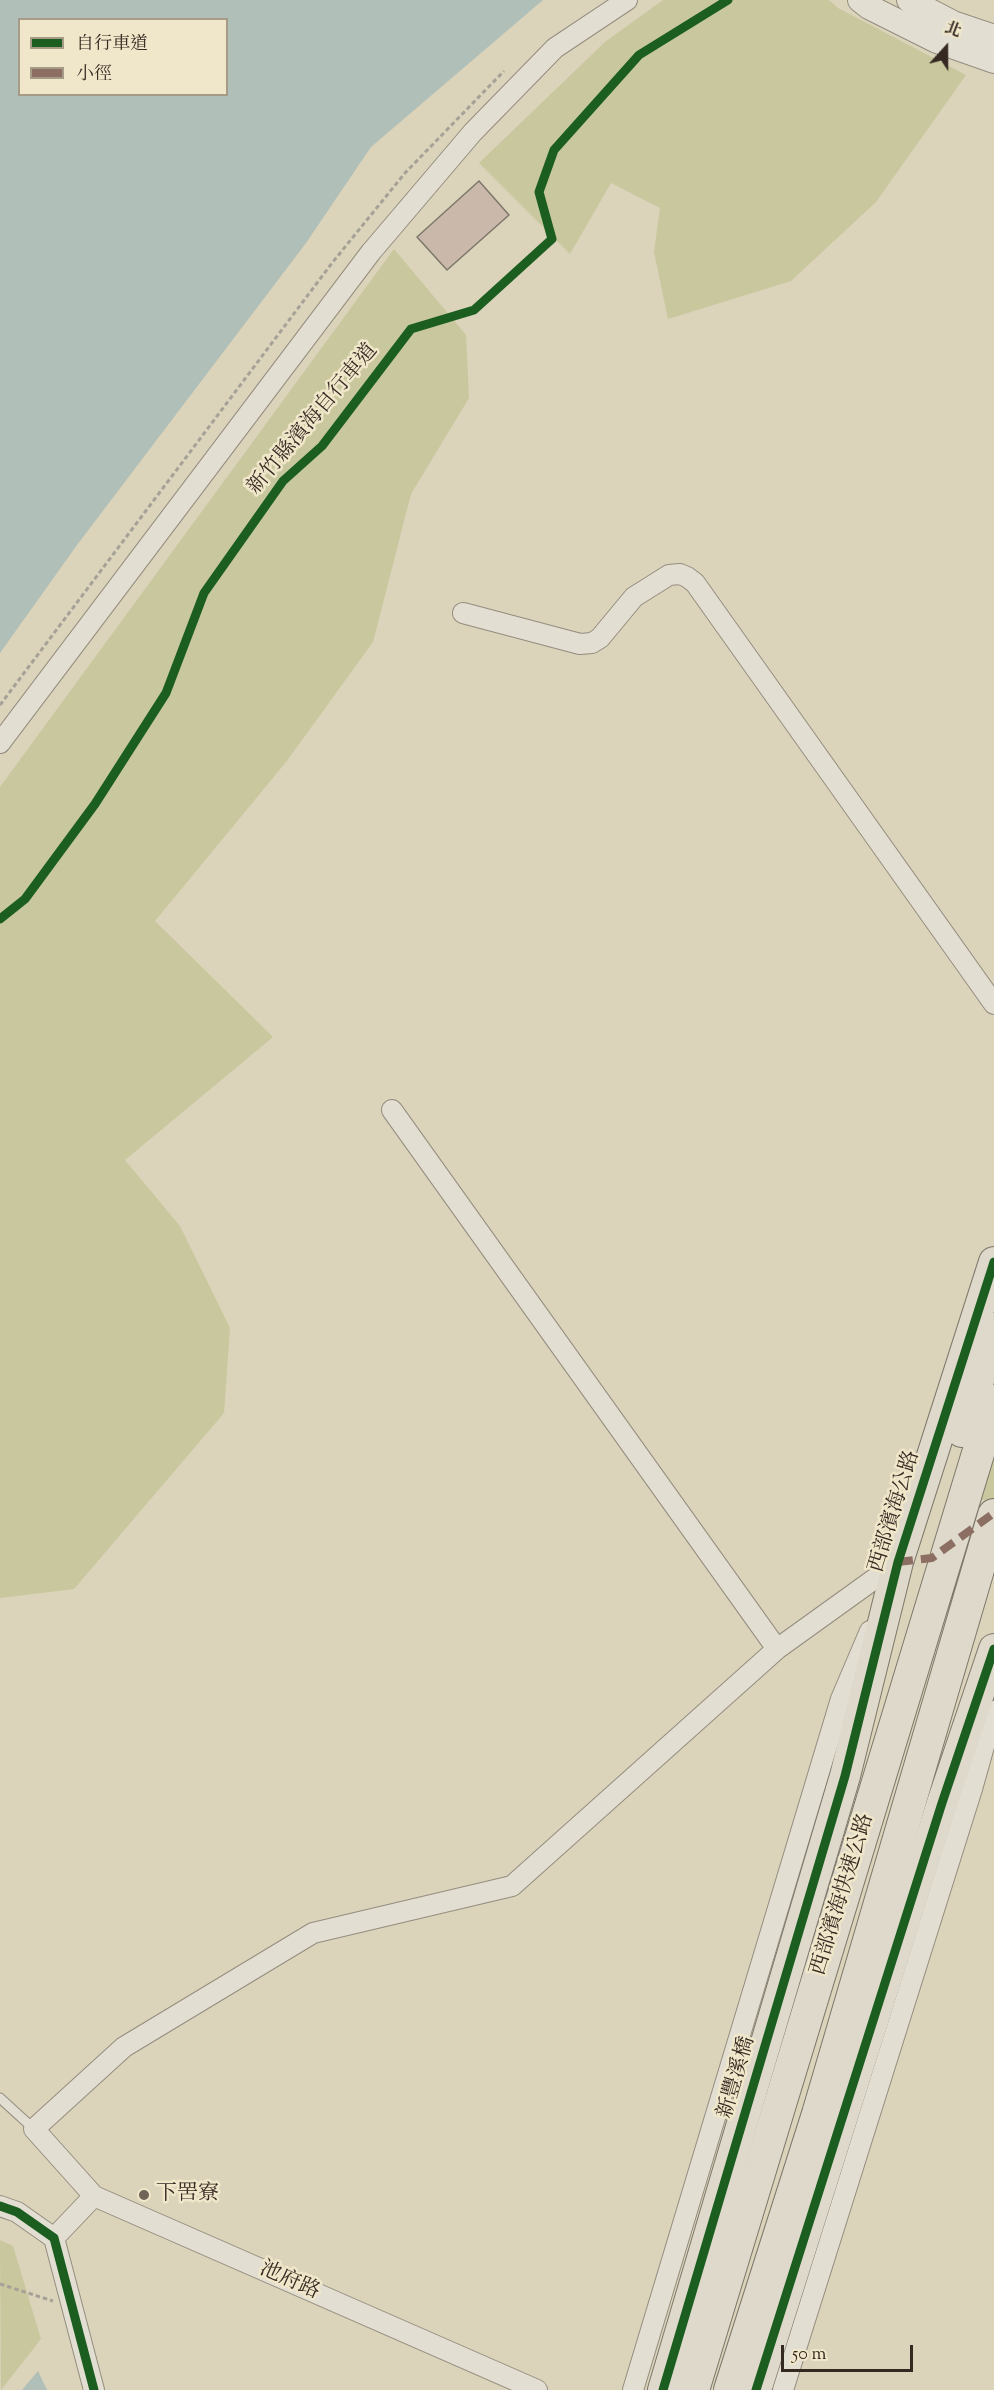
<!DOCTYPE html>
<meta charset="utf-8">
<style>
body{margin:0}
#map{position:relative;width:994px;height:2390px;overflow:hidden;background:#dbd3ba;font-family:"Sorts Mill Goudy","Noto Serif TC",serif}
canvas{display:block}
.legend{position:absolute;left:18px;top:18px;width:210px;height:78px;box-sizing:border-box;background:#f0e7ca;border:2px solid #a59b87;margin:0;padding:8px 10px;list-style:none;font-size:18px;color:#352922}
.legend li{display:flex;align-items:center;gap:12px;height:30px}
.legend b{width:30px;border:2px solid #a59b87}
.north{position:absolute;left:916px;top:18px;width:60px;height:60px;-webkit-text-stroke:4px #f0e7ca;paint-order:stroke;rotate:21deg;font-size:16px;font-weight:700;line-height:24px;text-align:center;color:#352922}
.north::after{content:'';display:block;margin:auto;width:21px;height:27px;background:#352922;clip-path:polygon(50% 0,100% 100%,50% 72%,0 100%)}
.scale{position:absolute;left:781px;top:2345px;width:132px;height:27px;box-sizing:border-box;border:3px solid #352922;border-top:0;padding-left:8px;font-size:18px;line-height:21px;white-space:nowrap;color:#352922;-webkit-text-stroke:4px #f0e7ca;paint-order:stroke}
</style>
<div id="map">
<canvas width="994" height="2390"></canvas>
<ul class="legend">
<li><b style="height:8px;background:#1b5e20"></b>自行車道</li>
<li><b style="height:8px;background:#8d6e63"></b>小徑</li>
</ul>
<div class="north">北</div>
<div class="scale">50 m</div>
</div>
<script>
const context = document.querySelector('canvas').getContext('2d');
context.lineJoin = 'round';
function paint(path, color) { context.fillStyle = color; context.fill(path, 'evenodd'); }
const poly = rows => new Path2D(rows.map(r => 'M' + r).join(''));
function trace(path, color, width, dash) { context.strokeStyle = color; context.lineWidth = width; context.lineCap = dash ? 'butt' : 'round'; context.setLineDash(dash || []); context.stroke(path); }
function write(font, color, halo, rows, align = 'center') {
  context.font = font + ' "Sorts Mill Goudy","Noto Serif TC",serif'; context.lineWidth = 5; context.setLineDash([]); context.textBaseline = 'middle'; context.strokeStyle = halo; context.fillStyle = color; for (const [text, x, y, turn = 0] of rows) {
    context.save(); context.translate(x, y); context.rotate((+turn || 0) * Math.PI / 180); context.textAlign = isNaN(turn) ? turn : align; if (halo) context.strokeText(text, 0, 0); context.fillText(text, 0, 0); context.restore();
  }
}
const green = poly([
 [663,0,829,0,838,8,966,75,876,202,791,281,668,319,654,252,660,208,611,183,570,254,479,163,605,42],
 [394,249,466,335,469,398,411,494,373,642,286,762,155,921,273,1037,125,1160,180,1226,230,1328,224,1413,74,1589,0,1598,0,787],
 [978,1453,994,1459,994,1503,965,1495],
 [0,2240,13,2246,41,2339,1,2390]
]);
const water = poly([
 [0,0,543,0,371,147,306,243,77,545,0,653],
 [20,20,226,20,226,94,20,94],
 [38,2371,47,2390,22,2390]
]);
const building = poly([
 [479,181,509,215,447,270,417,237,479,181]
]);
const path = poly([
 [0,705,332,263,405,173,504,71],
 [0,2284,53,2301]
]);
const service = poly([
 [0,2098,34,2129]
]);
const minor = poly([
 [463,613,580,644,592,643,600,638,634,597,669,575,680,574,687,577,695,583,994,1004],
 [0,743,371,252,473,132,555,48,627,0],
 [392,1110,777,1649],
 [94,2196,34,2129,124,2047,313,1933,512,1886,777,1649,898,1562],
 [0,2206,17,2212,54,2238,94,2390],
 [54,2238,94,2196,537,2390],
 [633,2390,841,1699,870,1631],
 [783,2390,972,1789,994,1711]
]);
const tertiary = poly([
 [860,0,869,7,937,41,994,61],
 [909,0,953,23,994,37]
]);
const primary = poly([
 [663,2390,845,1776,898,1562,994,1262],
 [756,2390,942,1803,994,1649]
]);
const trunk = poly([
 [962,1431,994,1329],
 [693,2390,994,1401],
 [730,2390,818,2114,994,1515]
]);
const quiet = poly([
 [898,1562,932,1558,994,1513]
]);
const cycleway = poly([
 [0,919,25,899,95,804,166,693,204,593,283,481,322,446,411,329,474,310,552,239,539,192,554,150,639,55,728,0],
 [0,2206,17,2212,54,2238,94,2390],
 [663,2390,845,1776,898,1562,994,1262],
 [756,2390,942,1803,994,1649]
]);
const markers = [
 [144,2195,6,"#6f6457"]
];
const streetNames = [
 ["新竹縣濱海自行車道",314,420,-50],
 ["西部濱海公路",896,1512,-73],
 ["西部濱海快速公路",844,1895,-73],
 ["新豐溪橋",738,2078,-74],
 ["池府路",289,2282,24]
];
const poiNames = [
 ["下罟寮",156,2195]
];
paint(green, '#c9c79d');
paint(water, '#b0bfb7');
paint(building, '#cab9aa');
trace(building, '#7c776a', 1.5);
trace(service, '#948d7f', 11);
trace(minor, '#948d7f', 22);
trace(tertiary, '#948d7f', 26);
trace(primary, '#7c776a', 32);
trace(trunk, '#7c776a', 34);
trace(path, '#a5a197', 3, [4.5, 3]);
trace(service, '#e3ded2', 9);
trace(minor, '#e3ded2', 20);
trace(tertiary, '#e3ded2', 24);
trace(primary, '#ded9ca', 30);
trace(trunk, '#ded9ca', 32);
trace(quiet, '#8d6e63', 8, [15, 8]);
trace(cycleway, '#1b5e20', 9);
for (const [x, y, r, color] of markers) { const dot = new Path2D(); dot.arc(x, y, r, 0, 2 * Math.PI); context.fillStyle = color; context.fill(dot); trace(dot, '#f0e7ca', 2); }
write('21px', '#352922', '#f0e7ca', streetNames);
write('21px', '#352922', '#f0e7ca', poiNames, 'left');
</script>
